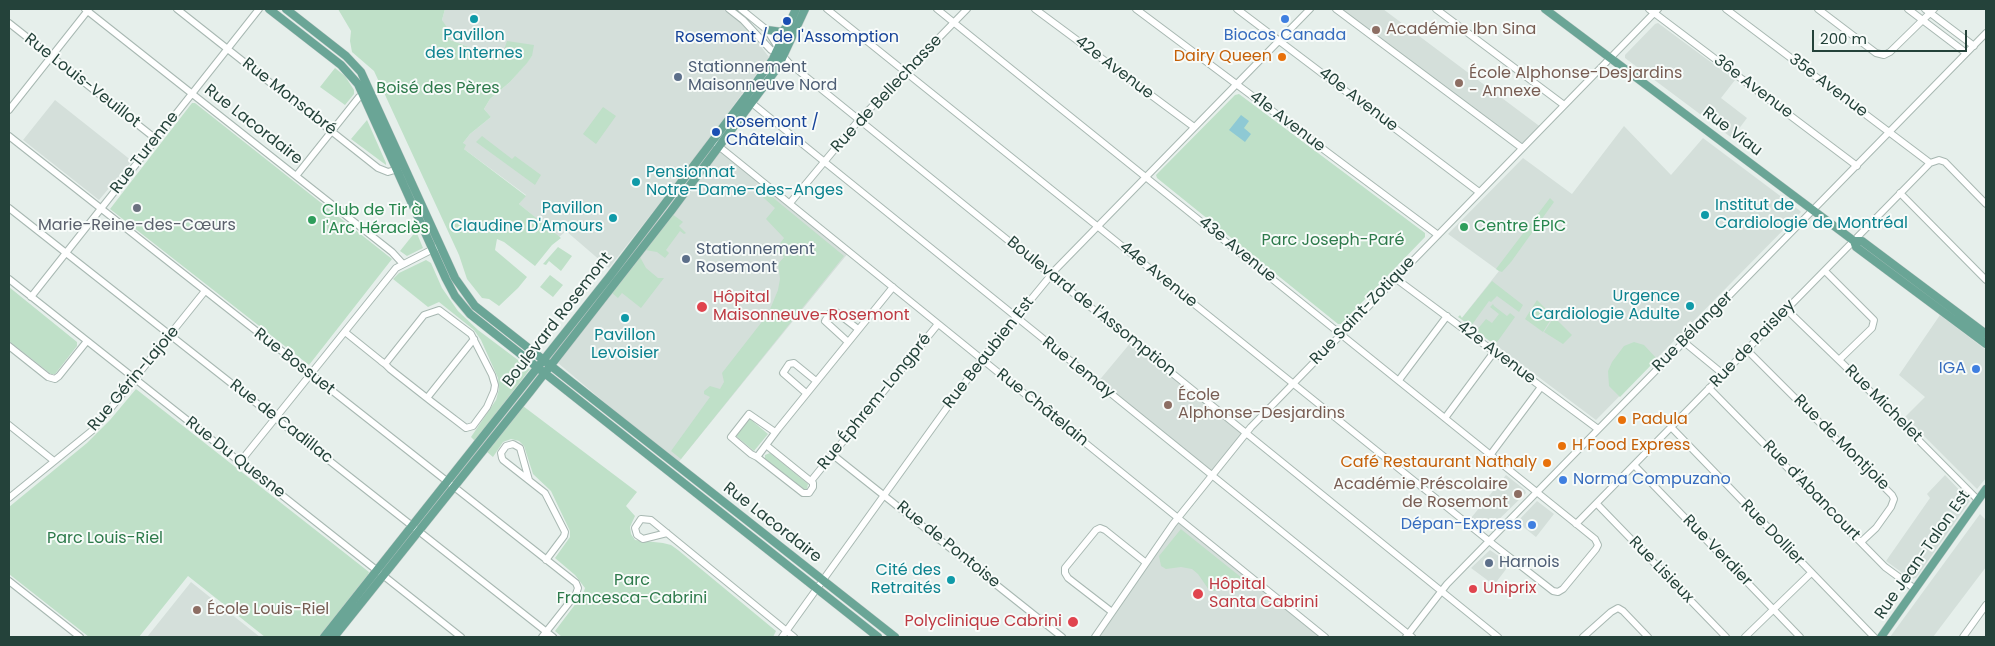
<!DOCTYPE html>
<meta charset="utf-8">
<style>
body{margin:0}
#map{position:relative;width:1995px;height:646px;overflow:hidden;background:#e6efeb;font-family:Poppins,sans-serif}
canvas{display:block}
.frame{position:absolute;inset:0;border:10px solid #24423a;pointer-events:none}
.scale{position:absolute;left:1812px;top:30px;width:155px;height:22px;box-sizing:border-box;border:2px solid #24423a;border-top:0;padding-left:6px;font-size:15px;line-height:18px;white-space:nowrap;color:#24423a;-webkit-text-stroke:4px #f7fbf9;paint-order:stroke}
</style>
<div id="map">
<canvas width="1995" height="646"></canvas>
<div class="frame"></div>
<div class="scale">200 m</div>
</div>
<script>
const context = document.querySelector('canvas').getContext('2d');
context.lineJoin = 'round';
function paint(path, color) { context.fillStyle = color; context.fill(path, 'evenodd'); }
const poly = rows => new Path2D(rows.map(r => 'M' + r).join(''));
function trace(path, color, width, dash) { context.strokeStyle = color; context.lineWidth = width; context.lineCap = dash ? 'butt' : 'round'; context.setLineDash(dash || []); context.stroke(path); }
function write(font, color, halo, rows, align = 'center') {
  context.font = font + ' Poppins,sans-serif'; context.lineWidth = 4; context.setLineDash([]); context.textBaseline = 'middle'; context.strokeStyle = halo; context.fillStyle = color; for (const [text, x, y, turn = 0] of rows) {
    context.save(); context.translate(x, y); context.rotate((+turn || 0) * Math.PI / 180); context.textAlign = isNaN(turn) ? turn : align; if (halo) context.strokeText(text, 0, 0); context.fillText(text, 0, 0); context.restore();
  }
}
const built = poly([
 [445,9,723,9,745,26,769,57,692,162,609,268,566,231,559,237,519,204,526,195,464,149,463,143,470,134,491,117,484,109,490,99,510,82,532,56,501,59,450,40,442,20],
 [1336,9,1383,9,1542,128,1522,148],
 [1658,23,1735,80,1721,98,1747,118,1732,138,1625,58,1625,55,1655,24],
 [55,100,132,161,99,200,23,140],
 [1624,126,1671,175,1703,138,1799,210,1801,212,1596,420,1461,319,1499,271,1448,234,1523,158,1572,194],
 [719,146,849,252,677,464,558,363],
 [1940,315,1986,350,1986,478,1977,489,1905,417,1925,397,1899,375],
 [1132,341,1246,434,1212,476,1097,383],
 [1506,475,1525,490,1526,493,1487,531,1471,518],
 [1945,475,1970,501,1916,578,1911,579,1886,561,1930,498,1927,494],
 [1537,501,1554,514,1536,537,1517,522],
 [1980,514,1986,520,1986,567,1933,637,1890,637],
 [1178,517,1325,637,1095,637],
 [1490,550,1510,564,1494,585,1471,568],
 [191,582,260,637,147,637]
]);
const green = poly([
 [338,9,445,9,442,20,448,29,450,40,501,59,507,41,534,45,532,56,527,63,510,82,490,99,484,109,491,117,470,134,463,143,466,145,464,149,526,196,519,204,561,238,552,245,535,266,504,242,497,239,495,250,527,277,518,288,499,306,489,299,482,298,467,279,459,255,374,71,352,52,350,41,351,31],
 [335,68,345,76,354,90,354,94,345,105,320,87],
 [1239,94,1425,233,1425,237,1341,324,1338,324,1157,178,1156,175,1235,95],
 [192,103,195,103,392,259,309,365,110,209],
 [603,107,616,116,596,144,583,134],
 [367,120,386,163,386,165,351,139],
 [482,136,512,159,515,156,541,175,535,185,476,142],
 [760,187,844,256,681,459,671,451,710,397,704,394,704,391,710,386,720,389,724,382,722,373,768,314,778,290,780,279,778,264,784,257,775,250,784,238,766,219,775,208,756,191],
 [1550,198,1554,202,1511,262,1502,272,1499,271,1496,269],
 [672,214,683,222,679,226,686,233,684,234,680,231,666,250,669,253,665,258,657,252,645,250],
 [416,231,423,248,407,256,400,251],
 [558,247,572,256,561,271,549,261,546,265,543,264],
 [640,257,646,268,658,278,664,278,641,308,622,293,618,298,612,293],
 [426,260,431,263,442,288,458,311,478,330,526,366,526,368,530,369,475,441,471,437,496,400,499,389,498,378,481,340,474,330,439,302,428,307,393,279,399,273],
 [550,275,563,285,553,297,540,287],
 [1492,281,1523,305,1519,312,1497,296,1491,302,1489,301,1471,326,1458,317,1460,315,1462,318],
 [9,287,77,342,77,346,55,374,51,374,9,341],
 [1537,300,1553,316,1543,332,1525,319],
 [1493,304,1494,306,1507,316,1510,313,1515,317,1495,345,1476,331,1486,319,1492,323,1499,314,1490,307],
 [1554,317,1572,335,1563,344,1544,332],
 [1634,342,1644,345,1657,359,1620,397,1609,386,1608,371,1612,362,1624,346],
 [136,389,369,572,368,575,319,637,265,637,188,576,139,637,89,637,9,574,9,507,87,443,110,420],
 [523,406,637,492,626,506,635,516,630,527,631,534,635,540,663,543,671,545,678,550,776,631,773,637,562,637,555,631,583,594,585,588,575,575,555,558,570,537,570,531,551,491,533,474,524,446,519,441,511,439,503,442,493,457,487,452],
 [750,419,768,434,754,451,736,436],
 [770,453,808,484,807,489,804,489,765,459,765,455],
 [1181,529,1182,530,1242,578,1220,590,1214,591,1209,590,1198,574,1192,569,1181,567,1166,569,1161,566,1159,556]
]);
const water = poly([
 [1241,115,1249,121,1244,128,1251,134,1245,142,1229,130]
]);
const minor = poly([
 [85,9,392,252,403,264],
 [177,9,378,168,388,172,401,168],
 [729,9,743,20,771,50,778,51],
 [741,9,767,30,776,44,778,51,789,63,1498,637],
 [827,9,1494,545,1553,591,1558,592,1563,589,1596,549,1598,545,1595,539,937,9],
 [1035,9,1194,127],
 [1136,9,1438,235],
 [1237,9,1479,192],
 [1336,9,1522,148],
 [1436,9,1564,105],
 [1649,9,1857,166],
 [1726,9,1930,163],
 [1818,9,1876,53,1884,55,1890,52,1934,9],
 [1908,9,1966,53],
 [1925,9,1974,46],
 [9,23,156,139],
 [748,100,1412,637],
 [9,110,89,9],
 [9,136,576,583,578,588,576,594,542,637],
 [716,144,1325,637],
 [296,176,359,97,366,93],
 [1900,193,1986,280],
 [790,203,859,120,967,9],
 [9,208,553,637],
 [1825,271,1874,320,1872,328,1839,360],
 [1395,278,1598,429],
 [9,279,461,637],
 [31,297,259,9],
 [1787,310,1845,366,1978,500],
 [345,332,381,361,385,364,390,369,432,402,466,428,473,426,487,407,494,391,495,385,492,375,471,334,439,310,424,315,385,364],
 [848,342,825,321,830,313,833,311,836,312,858,329],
 [1684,342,1723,374],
 [9,346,48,377,55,379,59,376,87,341],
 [1747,350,1892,495,1894,499,1891,507,1876,528,1861,542],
 [1399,380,1447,316],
 [1709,388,1885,567,1915,589],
 [806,393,783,373,789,364,794,363,816,381],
 [427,398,474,339],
 [1445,418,1494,352],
 [9,425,54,461],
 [1671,427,1874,637],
 [766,445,813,483,813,487,809,493,803,493,757,457,751,454,731,437,749,414,775,432],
 [1491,454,1541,387],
 [833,455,1062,637],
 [757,457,778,429,893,287],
 [240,462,396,268,437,247],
 [1634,465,1800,637],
 [529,480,520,448,513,444,506,446,501,453,502,458,503,460,545,493,565,532,564,536,546,560],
 [811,481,938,324],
 [9,498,94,429,205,291],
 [1597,504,1726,637],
 [1576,524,1930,163,1939,160,1945,162,1986,204],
 [667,533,643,539,637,535,635,528,641,519,651,520,794,637],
 [9,581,80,637],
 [1112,612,1068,578,1065,573,1065,568,1096,530,1100,528,1105,530,1145,562],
 [782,637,982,359,1056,269,1310,9],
 [1095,637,1173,524,1251,427,1658,9],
 [1406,637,1447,584,1986,33],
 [1583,637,1611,612,1618,608,1623,611,1648,637],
 [1745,637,1811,573],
 [1963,637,1986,605]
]);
const major = poly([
 [269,9,341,65,358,84,446,279,455,296,470,314,878,637],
 [286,9,346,56,361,72,455,278,475,306,895,637],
 [1545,9,1854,241],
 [767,30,782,32,788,25],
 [1854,241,1856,247,1986,344],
 [1854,241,1862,241,1986,334],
 [324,637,610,276,745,98,773,59,796,9],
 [334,637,530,392,671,211,778,67,805,9],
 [1881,637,1986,489]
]);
const markers = [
 [474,19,5,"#0f9aa8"],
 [1285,19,5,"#3f7fe0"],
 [787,21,5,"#1a4fb4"],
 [1376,30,5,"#8d6e63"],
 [1282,57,5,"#e8710a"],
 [678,77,5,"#5c6f8a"],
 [1459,83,5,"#8d6e63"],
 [716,132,5,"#1a4fb4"],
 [636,182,5,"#0f9aa8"],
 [137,208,5,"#6b7280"],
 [1705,215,5,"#0f9aa8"],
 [613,218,5,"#0f9aa8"],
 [312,220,5,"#2e9e5b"],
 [1464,227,5,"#2e9e5b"],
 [686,259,5,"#5c6f8a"],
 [1690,306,5,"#0f9aa8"],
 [702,307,6,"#e0444e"],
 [625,318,5,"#0f9aa8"],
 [1976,369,5,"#3f7fe0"],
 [1168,405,5,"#8d6e63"],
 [1622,420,5,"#e8710a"],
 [1562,446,5,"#e8710a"],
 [1547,463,5,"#e8710a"],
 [1563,480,5,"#3f7fe0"],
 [1518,494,5,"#8d6e63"],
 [1532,525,5,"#3f7fe0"],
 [1489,563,5,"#5c6f8a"],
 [951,580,5,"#0f9aa8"],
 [1473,589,5,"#e0444e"],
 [1198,594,6,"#e0444e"],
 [197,610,5,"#8d6e63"],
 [1073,622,6,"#e0444e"]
];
const educationNames = [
 ["Académie Ibn Sina",1386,30],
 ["École Alphonse-Desjardins",1469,74],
 ["- Annexe",1469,92],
 ["École",1178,396],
 ["Alphonse-Desjardins",1178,414],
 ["Académie Préscolaire",1508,485,"right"],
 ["de Rosemont",1508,503,"right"],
 ["École Louis-Riel",207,610]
];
const cultureNames = [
 ["Pavillon",474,36,"center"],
 ["des Internes",474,54,"center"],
 ["Pensionnat",646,173,"left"],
 ["Notre-Dame-des-Anges",646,191,"left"],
 ["Institut de",1715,206,"left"],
 ["Cardiologie de Montréal",1715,224,"left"],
 ["Pavillon",603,209],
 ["Claudine D'Amours",603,227],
 ["Urgence",1680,297],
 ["Cardiologie Adulte",1680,315],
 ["Pavillon",625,336,"center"],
 ["Levoisier",625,354,"center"],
 ["Cité des",941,571],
 ["Retraités",941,589]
];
const shopNames = [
 ["Biocos Canada",1285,36,"center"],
 ["IGA",1966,369],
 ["Norma Compuzano",1573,480,"left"],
 ["Dépan-Express",1522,525]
];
const transitNames = [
 ["Rosemont / de l'Assomption",787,38],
 ["Rosemont /",726,123,"left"],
 ["Châtelain",726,141,"left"]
];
const foodNames = [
 ["Dairy Queen",1272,57],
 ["Padula",1632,420,"left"],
 ["H Food Express",1572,446,"left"],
 ["Café Restaurant Nathaly",1537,463]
];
const serviceNames = [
 ["Stationnement",688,68],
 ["Maisonneuve Nord",688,86],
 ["Stationnement",696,250],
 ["Rosemont",696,268],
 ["Harnois",1499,563]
];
const streetNames = [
 ["42e Avenue",1114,68,37],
 ["Rue Louis-Veuillot",82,81,38],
 ["35e Avenue",1828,86,37],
 ["36e Avenue",1753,87,37],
 ["Rue de Bellechasse",887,94,-47],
 ["Rue Monsabré",289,97,38],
 ["40e Avenue",1358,100,37],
 ["41e Avenue",1287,122,37],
 ["Rue Lacordaire",253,125,38],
 ["Rue Viau",1732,132,37],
 ["Rue Turenne",145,153,-52],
 ["43e Avenue",1237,250,39],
 ["44e Avenue",1158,275,39],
 ["Boulevard de l'Assomption",1091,307,39],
 ["Rue Saint-Zotique",1363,311,-46],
 ["Boulevard Rosemont",558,320,-52],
 ["Rue Bélanger",1693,332,-45],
 ["Rue de Paisley",1753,344,-46],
 ["Rue Beaubien Est",989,353,-52],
 ["42e Avenue",1496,353,37],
 ["Rue Bossuet",294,362,38],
 ["Rue Lemay",1078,368,39],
 ["Rue Gérin-Lajoie",134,379,-50],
 ["Rue Éphrem-Longpré",875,402,-51],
 ["Rue Michelet",1883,404,45],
 ["Rue Châtelain",1042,408,39],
 ["Rue de Cadillac",281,422,38],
 ["Rue de Montjoie",1841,443,45],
 ["Rue Du Quesne",235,458,38],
 ["Rue d'Abancourt",1811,491,46],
 ["Rue Lacordaire",772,523,38],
 ["Rue Dollier",1772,533,46],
 ["Rue de Pontoise",948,545,39],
 ["Rue Verdier",1717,551,46],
 ["Rue Jean-Talon Est",1923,555,-55],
 ["Rue Lisieux",1661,570,46]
];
const parkNames = [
 ["Boisé des Pères",438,89],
 ["Parc Joseph-Paré",1333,241],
 ["Parc Louis-Riel",105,539],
 ["Parc",632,581],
 ["Francesca-Cabrini",632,599]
];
const leisureNames = [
 ["Club de Tir à",322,211],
 ["l'Arc Héraclès",322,229],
 ["Centre ÉPIC",1474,227]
];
const worshipNames = [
 ["Marie-Reine-des-Cœurs",137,226]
];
const healthNames = [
 ["Hôpital",713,298],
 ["Maisonneuve-Rosemont",713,316],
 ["Hôpital",1209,585],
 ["Santa Cabrini",1209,603],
 ["Uniprix",1483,589],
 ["Polyclinique Cabrini",1062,622,"right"]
];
paint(built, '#d4dfda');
paint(green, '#bfe0c8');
paint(water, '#8ec9d4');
trace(minor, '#a8b8b2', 8);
trace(major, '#c2cac8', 9);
trace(minor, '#fff', 6);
trace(major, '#6aa596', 8);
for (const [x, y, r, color] of markers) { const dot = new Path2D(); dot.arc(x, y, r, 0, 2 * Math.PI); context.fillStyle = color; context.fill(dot); trace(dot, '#f7fbf9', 2); }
write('16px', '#785e54', '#f7fbf9', educationNames, 'left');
write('16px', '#0d838f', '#f7fbf9', cultureNames, 'right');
write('16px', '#366cbe', '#f7fbf9', shopNames, 'right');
write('16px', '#164399', '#f7fbf9', transitNames);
write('16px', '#c56008', '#f7fbf9', foodNames, 'right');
write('16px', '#4e5e75', '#f7fbf9', serviceNames, 'left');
write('16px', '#24423a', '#f7fbf9', streetNames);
write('16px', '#2d7a4b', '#f7fbf9', parkNames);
write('16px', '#27864d', '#f7fbf9', leisureNames, 'left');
write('16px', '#5b616d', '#f7fbf9', worshipNames);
write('16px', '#be3a42', '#f7fbf9', healthNames, 'left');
</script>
